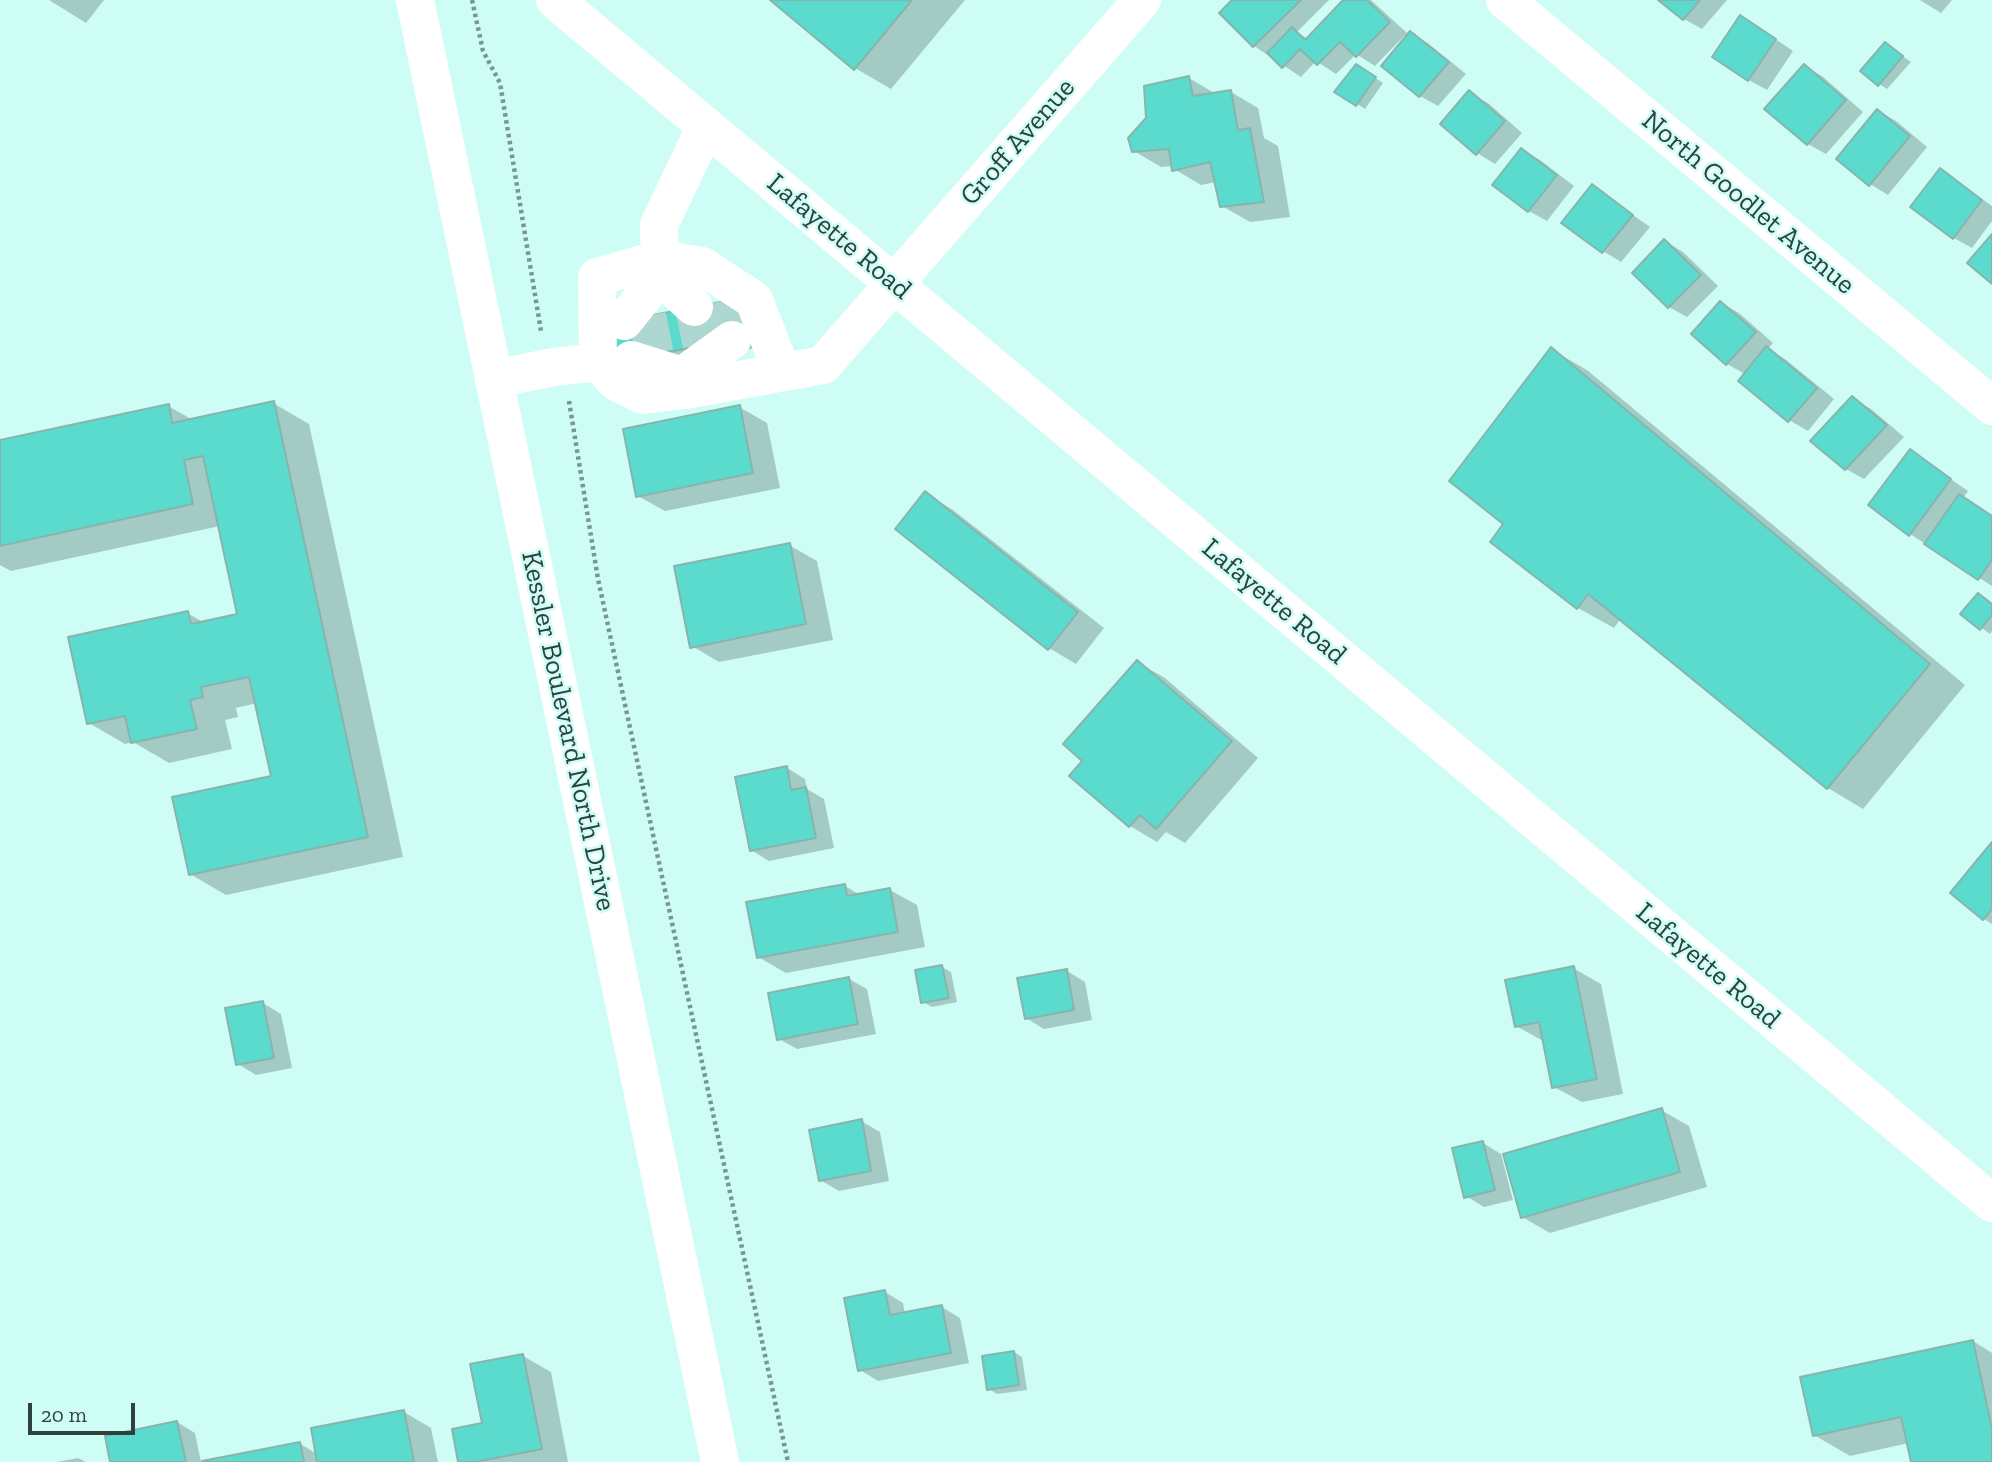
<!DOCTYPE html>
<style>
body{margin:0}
#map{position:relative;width:1992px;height:1462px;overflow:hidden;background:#cefdf6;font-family:"Zilla Slab",serif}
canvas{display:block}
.scale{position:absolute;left:28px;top:1403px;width:107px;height:32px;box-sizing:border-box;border:4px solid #2e413e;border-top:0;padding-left:9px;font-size:21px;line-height:24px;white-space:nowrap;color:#2e413e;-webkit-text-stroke:5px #cefdf6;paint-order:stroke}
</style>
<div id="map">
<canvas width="1992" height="1462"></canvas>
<div class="scale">20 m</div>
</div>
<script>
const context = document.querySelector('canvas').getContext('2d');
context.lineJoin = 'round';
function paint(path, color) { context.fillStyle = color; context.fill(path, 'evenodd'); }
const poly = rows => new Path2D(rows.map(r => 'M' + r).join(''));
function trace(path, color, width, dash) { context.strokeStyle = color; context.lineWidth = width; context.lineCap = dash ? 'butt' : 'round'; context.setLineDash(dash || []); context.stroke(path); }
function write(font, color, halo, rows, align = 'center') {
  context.font = font + ' "Zilla Slab",serif'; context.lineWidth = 5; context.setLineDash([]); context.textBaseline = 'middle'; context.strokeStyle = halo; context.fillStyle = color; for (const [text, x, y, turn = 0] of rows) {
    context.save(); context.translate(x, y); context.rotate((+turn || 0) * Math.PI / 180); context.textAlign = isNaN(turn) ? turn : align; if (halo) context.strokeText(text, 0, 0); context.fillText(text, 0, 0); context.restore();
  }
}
const shadow = poly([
 [49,0,104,0,86,23],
 [773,0,965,0,891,89,855,68],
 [1235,0,1329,0,1297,32,1308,39,1346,0,1371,0,1407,33,1375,66,1356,54,1336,74,1316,61,1301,77,1254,46,1221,13],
 [1661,0,1727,0,1702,29,1684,19],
 [1920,0,1952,0,1941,13],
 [1759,28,1793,51,1767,90,1749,80],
 [1411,33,1429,44,1466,74,1438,106,1420,96,1384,65],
 [1886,44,1911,62,1887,89,1879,84],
 [1804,66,1822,76,1863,112,1826,154,1808,144,1767,109],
 [1365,71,1383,83,1365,109,1337,91],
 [1189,78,1216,94,1231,92,1258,108,1264,138,1278,146,1290,217,1250,222,1222,206,1216,182,1201,185,1174,169,1173,166,1161,167,1134,151],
 [1469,93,1488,103,1522,133,1495,164,1477,153],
 [1878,111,1896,121,1927,147,1888,195,1870,184],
 [1522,150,1540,160,1574,186,1547,221,1529,211,1495,184],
 [1940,170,1992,206,1992,221,1972,248,1954,238],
 [1592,186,1650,227,1621,262,1603,251],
 [1665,241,1683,252,1718,286,1687,317,1669,307],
 [731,302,749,312,756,348,639,371],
 [1721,303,1739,313,1773,343,1768,349,1785,359,1834,399,1808,431,1789,420,1740,381,1745,374,1727,364,1693,334],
 [1552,350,1587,370,1965,685,1863,809,1828,788,1621,618,1614,628,1578,608,1492,541,1505,524],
 [1852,398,1871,409,1904,437,1864,479,1846,469,1813,441],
 [273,403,309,424,403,857,226,895,190,874,273,777,257,703,236,708,238,717,225,720,232,749,169,763,133,742,125,744,89,723,187,613,205,623,239,616,220,526,11,571,0,565,0,442,168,406,193,420],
 [739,407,767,423,780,488,665,511,638,496],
 [1910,451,1968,491,1963,498,1992,516,1992,586,1910,534],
 [926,494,953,510,1104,628,1076,664,1049,648],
 [789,545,817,561,833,640,719,662,692,646],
 [1978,595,1992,604,1992,631,1990,634,1963,614],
 [1137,662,1165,678,1258,758,1185,843,1166,832,1157,842,1130,826,1085,760],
 [787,768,805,779,807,789,824,799,834,848,769,861,751,850],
 [1992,845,1992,924,1984,919],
 [845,886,860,895,890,890,917,905,925,947,786,973,758,957],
 [942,967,951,972,957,1002,932,1007,923,1002],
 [1573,968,1601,984,1623,1094,1582,1102,1554,1087,1545,1042,1516,1026],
 [1067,971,1085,982,1092,1020,1044,1029,1026,1018],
 [849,979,867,989,876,1034,797,1049,779,1039],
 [263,1003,281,1014,292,1068,256,1075,238,1064],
 [1661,1110,1689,1126,1707,1187,1550,1233,1522,1217],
 [861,1121,880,1132,889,1181,839,1191,820,1180],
 [1483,1143,1501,1154,1513,1200,1484,1207,1466,1196],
 [885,1292,903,1303,905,1314,942,1307,960,1318,969,1363,878,1381,860,1370],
 [1973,1341,1992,1353,1992,1462,1913,1462,1909,1443,1850,1456,1814,1435],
 [1014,1352,1022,1357,1027,1390,997,1394,989,1389],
 [523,1356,551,1372,568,1462,460,1462],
 [404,1412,431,1428,438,1462,204,1462,299,1443,317,1454],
 [177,1422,195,1433,201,1462,112,1462],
 [78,1458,86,1462,57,1462]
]);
const building = poly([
 [770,0,912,0,854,70,770,0],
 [1232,0,1301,0,1253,47,1219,13,1232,0],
 [1343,0,1367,0,1390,22,1356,57,1340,42,1317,65,1300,49,1282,68,1267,53,1292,27,1305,40,1343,0],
 [1658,0,1700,0,1683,20,1658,0],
 [1740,15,1776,39,1748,81,1712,57,1740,15],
 [1410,31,1449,62,1419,97,1381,66,1410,31],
 [1885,42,1903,56,1878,86,1860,71,1885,42],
 [1356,64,1376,77,1356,106,1334,92,1356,64],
 [1804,64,1846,100,1807,145,1764,109,1804,64],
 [1189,76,1193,96,1231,90,1238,130,1250,128,1264,202,1220,207,1210,162,1172,171,1169,149,1132,152,1128,138,1146,118,1144,86,1189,76],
 [1469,90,1505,121,1476,155,1440,124,1469,90],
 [1877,109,1910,136,1869,186,1836,159,1877,109],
 [1521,148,1557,175,1528,212,1492,185,1521,148],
 [1940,168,1982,200,1953,239,1910,207,1940,168],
 [1592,184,1633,215,1602,253,1561,223,1592,184],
 [1992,234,1992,284,1967,263,1992,234],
 [1664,239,1701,275,1668,308,1632,273,1664,239],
 [731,300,739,338,619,362,612,323,731,300],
 [1720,301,1756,332,1726,365,1691,334,1720,301],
 [1766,346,1817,388,1788,422,1738,381,1766,346],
 [1551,347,1930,664,1827,789,1588,594,1577,609,1490,542,1503,524,1449,481,1551,347],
 [1852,396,1887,425,1845,470,1810,441,1852,396],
 [274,401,368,837,189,875,172,797,271,776,249,677,201,687,203,697,190,700,197,729,131,743,125,716,87,724,68,637,188,611,191,624,237,614,203,456,184,460,193,504,0,546,0,440,169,404,172,423,274,401],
 [740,405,753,473,636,497,623,429,740,405],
 [1910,449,1951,479,1909,536,1868,505,1910,449],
 [925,491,1078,612,1048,650,895,529,925,491],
 [1959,494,1992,516,1992,560,1978,580,1924,544,1959,494],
 [790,543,806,624,690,648,674,566,790,543],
 [1978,593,1992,604,1992,615,1980,630,1960,614,1978,593],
 [1137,660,1232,741,1156,829,1140,815,1129,827,1069,776,1082,761,1063,744,1137,660],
 [787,766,791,790,806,787,816,838,750,851,735,777,787,766],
 [1992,842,1992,909,1983,920,1950,893,1992,842],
 [845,884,847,896,890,888,898,932,757,958,746,902,845,884],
 [942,965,949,998,921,1003,915,970,942,965],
 [1574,966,1597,1079,1552,1088,1539,1022,1515,1027,1505,980,1574,966],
 [1067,969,1074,1010,1025,1019,1017,978,1067,969],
 [849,977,858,1024,777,1040,768,993,849,977],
 [263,1001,274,1058,236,1065,225,1008,263,1001],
 [1662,1108,1680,1172,1521,1218,1503,1154,1662,1108],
 [862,1119,871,1171,819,1181,809,1130,862,1119],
 [1483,1141,1495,1190,1464,1198,1452,1148,1483,1141],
 [885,1290,890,1315,942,1305,951,1353,858,1371,844,1298,885,1290],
 [1973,1340,1992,1429,1992,1462,1911,1462,1901,1417,1813,1436,1800,1377,1973,1340],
 [1014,1351,1019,1385,987,1390,982,1356,1014,1351],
 [523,1354,542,1449,475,1462,458,1462,452,1429,482,1423,470,1364,523,1354],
 [404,1410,414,1462,317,1462,311,1428,404,1410],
 [177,1421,186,1462,110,1462,105,1436,177,1421],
 [300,1442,304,1462,202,1462,202,1461,300,1442]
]);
const minorTunnel = poly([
 [724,301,732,340],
 [694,307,702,346],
 [647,316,655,355]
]);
const path = poly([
 [472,0,483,51,500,83,541,331],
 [569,401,598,579,788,1462]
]);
const minor = poly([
 [1505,0,1992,406],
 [683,285,660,276,694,307],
 [624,321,660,276,659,225,706,126],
 [631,360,682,376,732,340],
 [598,362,597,277,660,259,702,266,754,300,782,372],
 [682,376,685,390,823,365,1142,0],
 [494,379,554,367,598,362,615,381,643,395,685,390]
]);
const major = poly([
 [415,0,720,1462],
 [555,0,1992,1203]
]);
const streetNames = [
 ["Groff Avenue",1018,142,-49],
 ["North Goodlet Avenue",1748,203,40],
 ["Lafayette Road",839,237,40],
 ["Lafayette Road",1274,602,40],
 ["Kessler Boulevard North Drive",568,731,78],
 ["Lafayette Road",1708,966,40]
];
paint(shadow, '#0003');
paint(building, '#5adbcd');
trace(building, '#88b4ae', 2);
trace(minorTunnel, '#aed7d1', 38, [38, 19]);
trace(path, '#779792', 4.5, [3.5, 3.5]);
trace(minor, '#fff', 38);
trace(major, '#fff', 38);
write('28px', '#2e413e', '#cefdf6', streetNames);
</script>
